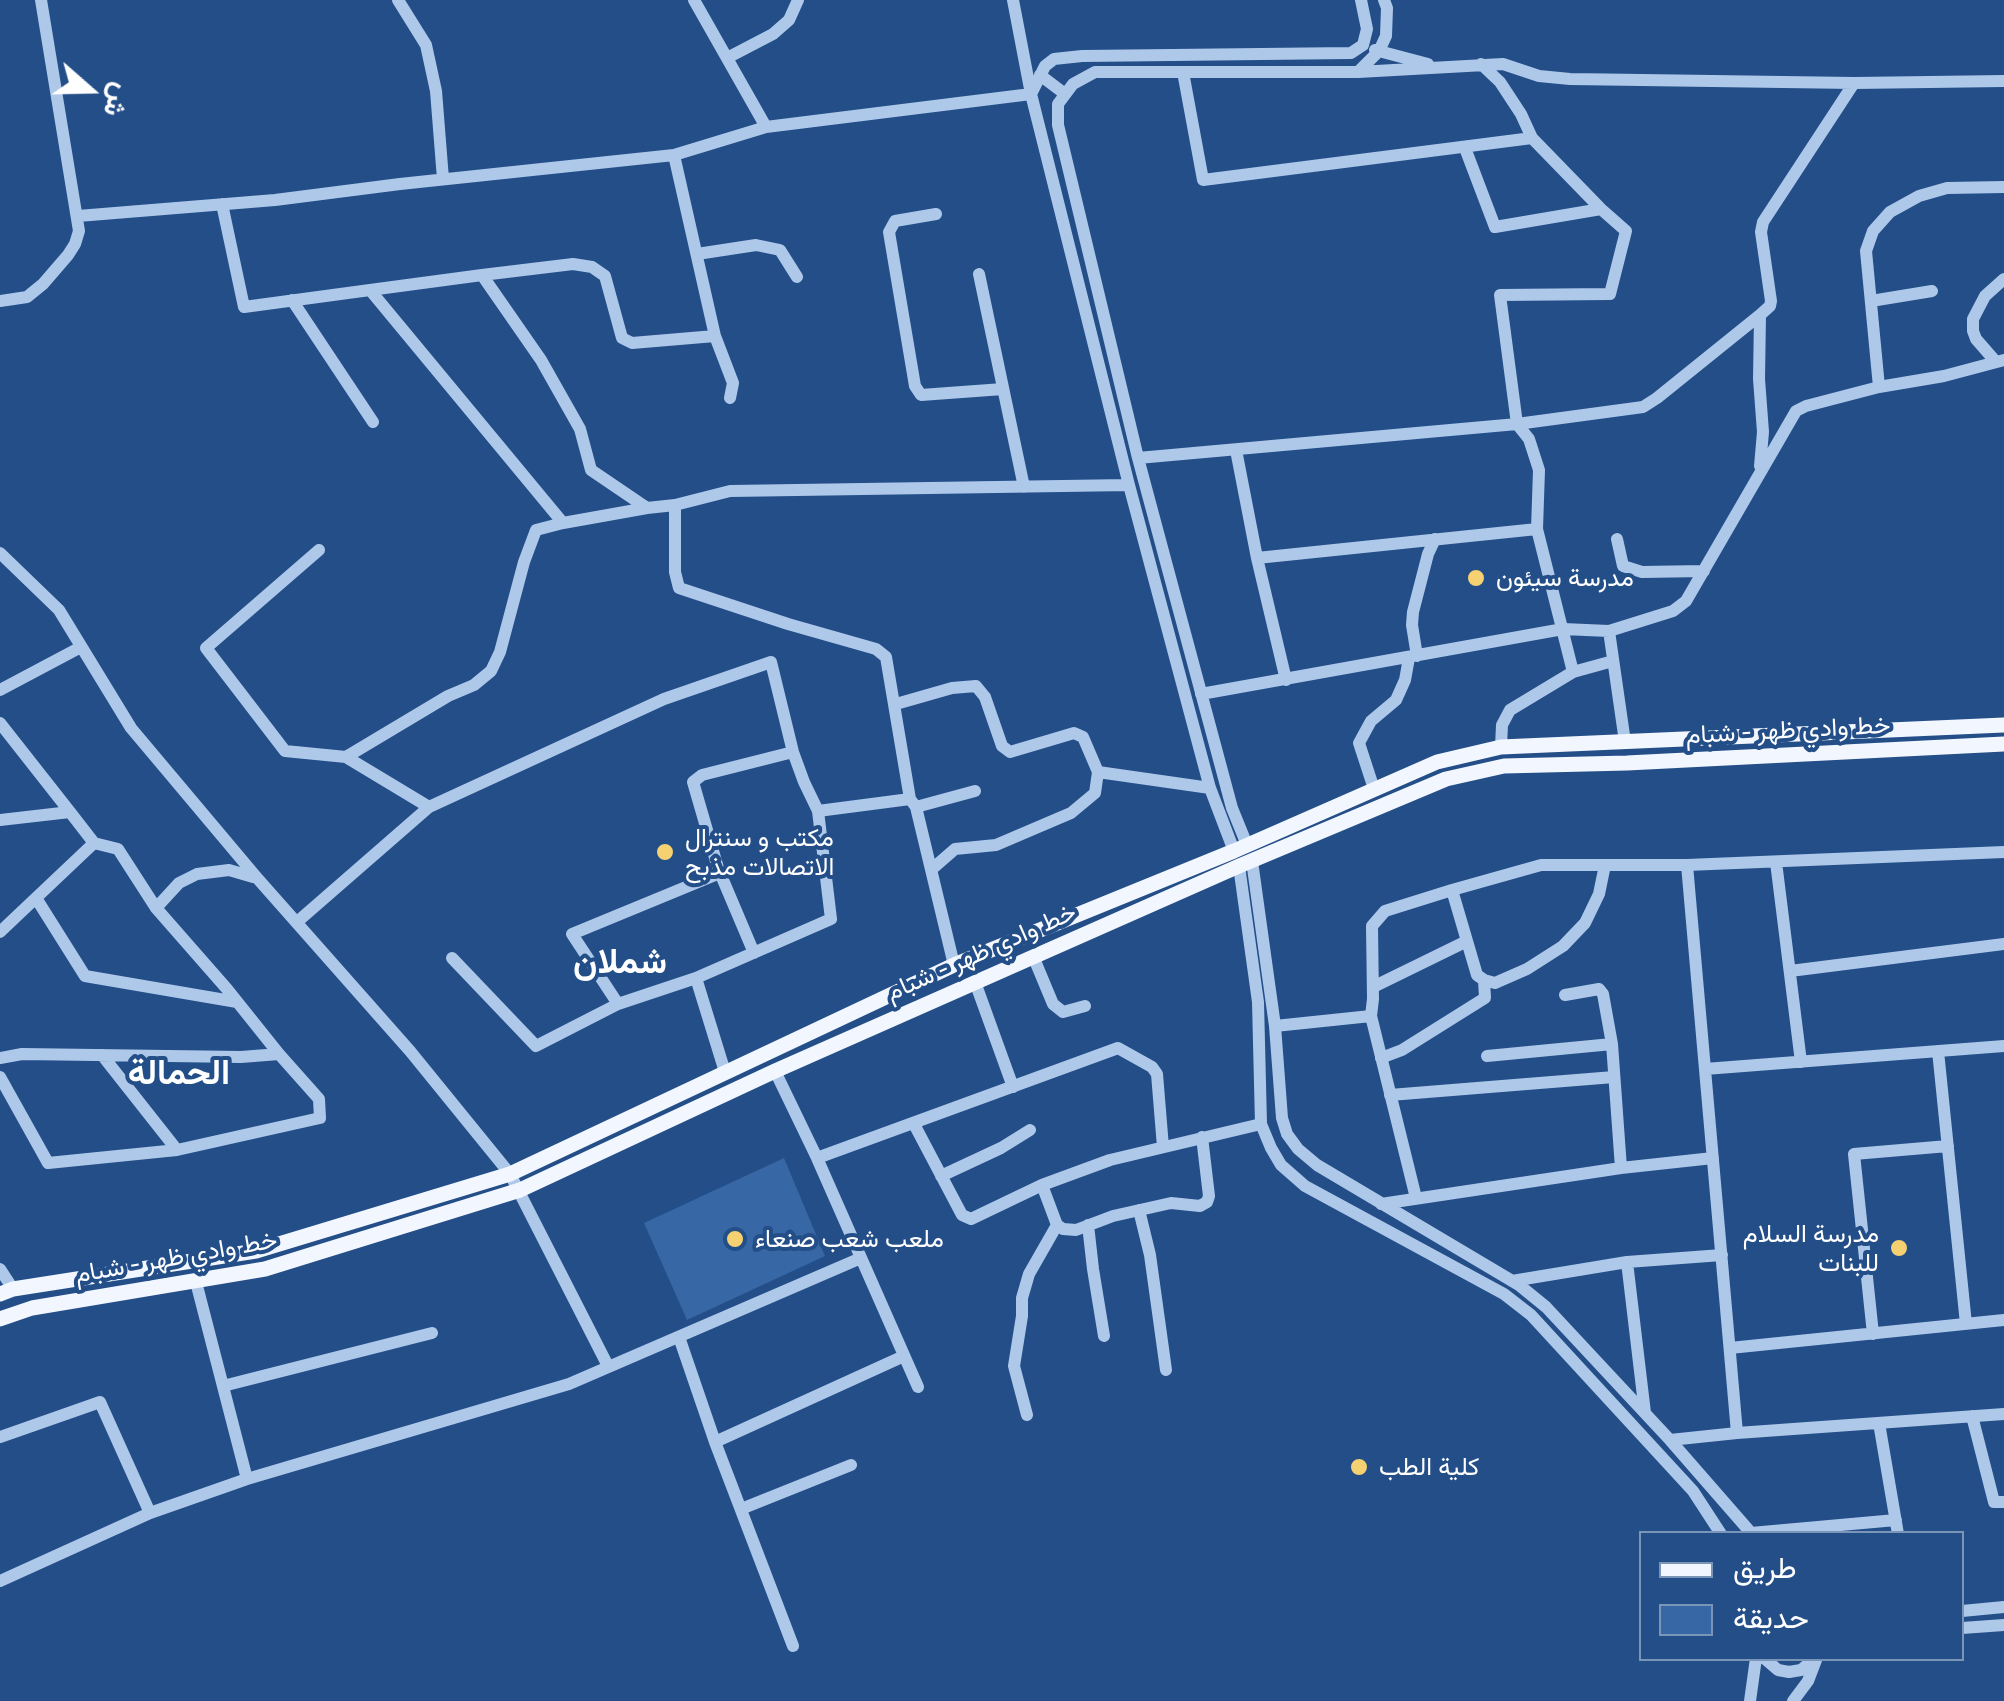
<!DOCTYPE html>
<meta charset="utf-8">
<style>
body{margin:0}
#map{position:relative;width:2004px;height:1701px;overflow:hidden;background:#234e88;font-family:"Golos Text",Vazirmatn,sans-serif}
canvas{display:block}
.legend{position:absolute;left:1639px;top:1531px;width:325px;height:130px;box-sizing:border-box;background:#234e88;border:2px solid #7b95b8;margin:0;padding:12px 18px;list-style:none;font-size:30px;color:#fff}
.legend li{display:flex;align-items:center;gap:20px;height:50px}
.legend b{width:50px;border:2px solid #7b95b8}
.north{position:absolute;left:40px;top:40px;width:100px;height:100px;-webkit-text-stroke:8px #234e88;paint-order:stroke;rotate:110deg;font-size:28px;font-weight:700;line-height:40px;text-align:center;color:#fff}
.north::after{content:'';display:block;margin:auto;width:35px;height:45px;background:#fff;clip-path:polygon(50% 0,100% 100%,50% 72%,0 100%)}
</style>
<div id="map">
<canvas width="2004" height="1701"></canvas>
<ul class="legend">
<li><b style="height:12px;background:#f2f6fe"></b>طريق</li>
<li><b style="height:28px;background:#3767a5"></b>حديقة</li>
</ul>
<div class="north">ش</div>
</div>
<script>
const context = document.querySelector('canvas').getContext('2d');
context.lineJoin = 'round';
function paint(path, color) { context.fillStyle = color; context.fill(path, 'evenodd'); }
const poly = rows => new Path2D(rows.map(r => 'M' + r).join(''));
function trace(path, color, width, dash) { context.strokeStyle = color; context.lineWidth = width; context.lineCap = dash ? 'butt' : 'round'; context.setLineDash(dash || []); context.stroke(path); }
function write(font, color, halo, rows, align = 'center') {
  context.font = font + ' "Golos Text",Vazirmatn,sans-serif'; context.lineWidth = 8; context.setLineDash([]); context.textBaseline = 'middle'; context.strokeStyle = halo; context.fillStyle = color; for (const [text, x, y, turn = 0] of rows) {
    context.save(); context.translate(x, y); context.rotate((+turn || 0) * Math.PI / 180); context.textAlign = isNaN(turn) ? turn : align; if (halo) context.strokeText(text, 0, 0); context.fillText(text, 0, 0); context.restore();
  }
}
const green = poly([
 [784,1158,825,1256,687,1320,644,1223]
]);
const minor = poly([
 [398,0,426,45,436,91,443,179],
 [694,0,766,127],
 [1375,50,1428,64],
 [727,58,773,34,789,20,798,0],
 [1481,64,1500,82,1521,114,1532,138,1601,209,1626,231,1610,294,1500,295,1517,424,1529,439,1539,470,1537,529,1573,672],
 [1183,72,1203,180,1532,138],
 [1358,72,1503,64,1539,76,1570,79,1854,83,2004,81],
 [1040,75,1065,94],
 [1465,148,1495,227,1601,209],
 [674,155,766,127,1031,94,1013,0],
 [222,204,244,307,370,290],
 [936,214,895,221,889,232,915,386,921,395,1003,389],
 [78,216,275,200,400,184,674,155,715,336,632,343,622,338,605,276,592,267,573,264,482,275],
 [697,254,756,245,780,250,797,277],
 [979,274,1024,487],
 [292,300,373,422],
 [0,301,27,297,43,284,68,255,75,244,79,231,41,0],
 [1871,301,1932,291],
 [1760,315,1770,306,1771,301,1761,232,1763,222,1854,83],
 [715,336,733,383,730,398],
 [1996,362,1976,339,1973,331,1973,319,1985,296,2004,279],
 [1879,387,1866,251,1873,231,1890,212,1919,196,1947,188,2004,187],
 [1236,450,1257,558,1286,680],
 [1138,458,1517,424,1643,407,1657,398,1760,315,1759,379,1763,432,1760,466],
 [675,505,675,572,679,588,788,624,876,649,886,657,910,799],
 [647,508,591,470,580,429,541,360,482,275,370,290,563,523,647,508,675,505,730,491,1129,485],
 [1617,539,1623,566,1642,572,1704,571],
 [319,550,206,648,285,751,346,757,429,807],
 [0,553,59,610,131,728,258,879,410,1051,510,1174,608,1366],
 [1257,558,1537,529],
 [1609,631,1625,742],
 [1417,656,1412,625,1413,612,1428,554,1435,539],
 [0,690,81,647],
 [1201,694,1563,629,1609,631,1673,611,1686,601,1796,411,1806,406,1879,387,1944,376,2004,360],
 [896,704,952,688,976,686,985,697,1002,746,1010,752,1074,733,1083,737,1098,772,1095,793,1071,813,996,845,955,849,932,869],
 [0,723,70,812],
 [1501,747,1502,725,1510,710,1573,672,1613,661],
 [346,757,448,696,474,685,491,671,500,652,524,562,536,530,563,523],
 [1098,772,1210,788],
 [1374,789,1359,743,1371,721,1396,700,1405,680,1409,658],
 [916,807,975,791],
 [0,820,70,812,94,843],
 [1247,845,1232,808,1138,458,1058,125,1058,104,1073,84,1095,72,1358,72,1379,51,1386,36,1387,8,1384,0],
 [1234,851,1210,788,1129,485,1031,94,1045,66,1054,59,1082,56,1351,53,1363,45,1367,29,1361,0],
 [1252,861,1275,1026,1282,1118,1287,1134,1298,1149,1317,1165,1519,1285,1546,1307,1670,1440,1752,1534],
 [1776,862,1801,1062],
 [1687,865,1737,1433],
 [1239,866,1258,1002,1261,1124,1271,1148,1281,1165,1305,1186,1504,1294,1531,1315,1693,1491,1721,1534],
 [1452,890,1477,975,1484,980,1495,983,1527,969,1563,946,1585,923,1599,894,1605,865],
 [36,898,85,976,237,1002],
 [156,908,179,883,197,874,229,870,253,877],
 [297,922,429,807,664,699,771,662,793,752,804,782,818,811,910,799,916,807,954,965],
 [0,932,94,843,118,849,156,908,227,989,279,1054],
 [754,953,718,868,693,782,702,775,793,752],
 [1033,956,1053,1004,1063,1012,1085,1006],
 [452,958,536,1046,618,1004],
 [1790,971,2004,944],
 [696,978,618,1004,572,934,720,873],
 [975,982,1013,1087],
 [1373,987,1467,941],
 [1565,995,1599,989,1603,994,1612,1044,1621,1168],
 [1275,1026,1371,1016],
 [1938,1051,1966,1324],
 [102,1055,177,1150],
 [1487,1056,1612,1044],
 [0,1058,22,1054,241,1057,279,1054,319,1099,320,1118,177,1150,48,1163,0,1077],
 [1381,1058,1402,1050,1485,998,1484,980],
 [1705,1069,2004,1046],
 [775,1071,817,1158,918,1387],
 [725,1072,696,978,831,919,818,811],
 [1390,1095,1614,1077],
 [914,1124,962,1215,971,1219,1042,1185,1110,1160,1261,1124],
 [817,1158,1118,1048,1152,1067,1157,1074,1163,1147],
 [941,1176,1001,1148,1030,1130],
 [1042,1185,1057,1225,1063,1229,1076,1230,1113,1216,1171,1203,1200,1206,1207,1202,1209,1196,1202,1137],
 [1416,1198,1371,1016,1373,999,1372,926,1385,911,1452,890,1541,865,1687,865,2004,852],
 [1381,1204,1621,1168,1713,1158],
 [1139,1210,1150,1255,1166,1370],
 [1088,1225,1093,1269,1104,1336],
 [0,1269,13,1289],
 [1512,1281,1627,1262],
 [196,1282,247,1479],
 [1873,1334,1854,1154,1948,1146],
 [679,1337,715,1442,793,1646],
 [1730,1348,2004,1320],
 [223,1386,432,1333],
 [1645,1413,1627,1262,1722,1255],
 [1027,1415,1014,1366,1022,1316,1022,1298,1029,1274,1057,1225],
 [1972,1416,1994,1502,2004,1502],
 [1879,1423,1898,1534],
 [0,1437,100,1402,150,1513],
 [1670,1440,1737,1433,2004,1414],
 [715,1442,904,1356],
 [741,1509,851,1465],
 [1751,1533,1896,1520],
 [0,1581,150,1513,247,1479,569,1384,861,1258],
 [1962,1611,2004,1607],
 [1962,1628,2004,1625],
 [1764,1658,1778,1670,1789,1672,1801,1670,1815,1658],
 [1750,1701,1756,1658],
 [1793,1701,1808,1681,1816,1660]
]);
const major = poly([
 [0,1294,13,1289,256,1251,510,1174,954,965,1234,851,1437,762,1501,747,2004,725],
 [0,1319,32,1308,265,1269,520,1190,775,1071,1239,866,1446,779,1504,766,1627,763,2004,744]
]);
const markers = [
 [1476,578,10,"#f5d171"],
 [665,852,10,"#f5d171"],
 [735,1239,10,"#f5d171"],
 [1899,1248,10,"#f5d171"],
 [1359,1467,10,"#f5d171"]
];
const poiNames = [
 ["مدرسة سيئون",1496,578],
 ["مكتب و سنترال",685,838],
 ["الاتصالات مذبح",685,867],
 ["مدرسة السلام",1879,1234,"right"],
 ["للبنات",1879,1263,"right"],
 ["ملعب شعب صنعاء",755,1239],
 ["كلية الطب",1379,1467]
];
const streetNames = [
 ["خط وادي ظهر - شبام",1788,730,-3],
 ["خط وادي ظهر - شبام",981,952,-24],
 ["خط وادي ظهر - شبام",176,1257,-10]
];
const districtNames = [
 ["شملان",620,962],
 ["الحمالة",179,1073]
];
paint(green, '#3767a5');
trace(minor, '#aec8ea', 12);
trace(major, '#f2f6fe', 15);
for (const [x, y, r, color] of markers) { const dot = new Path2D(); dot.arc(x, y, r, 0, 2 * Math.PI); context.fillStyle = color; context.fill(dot); trace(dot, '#234e88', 4); }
write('25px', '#fff', '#234e88', poiNames, 'left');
write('25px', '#fff', '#234e88', streetNames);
write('bold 35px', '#fff', '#234e88', districtNames);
</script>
